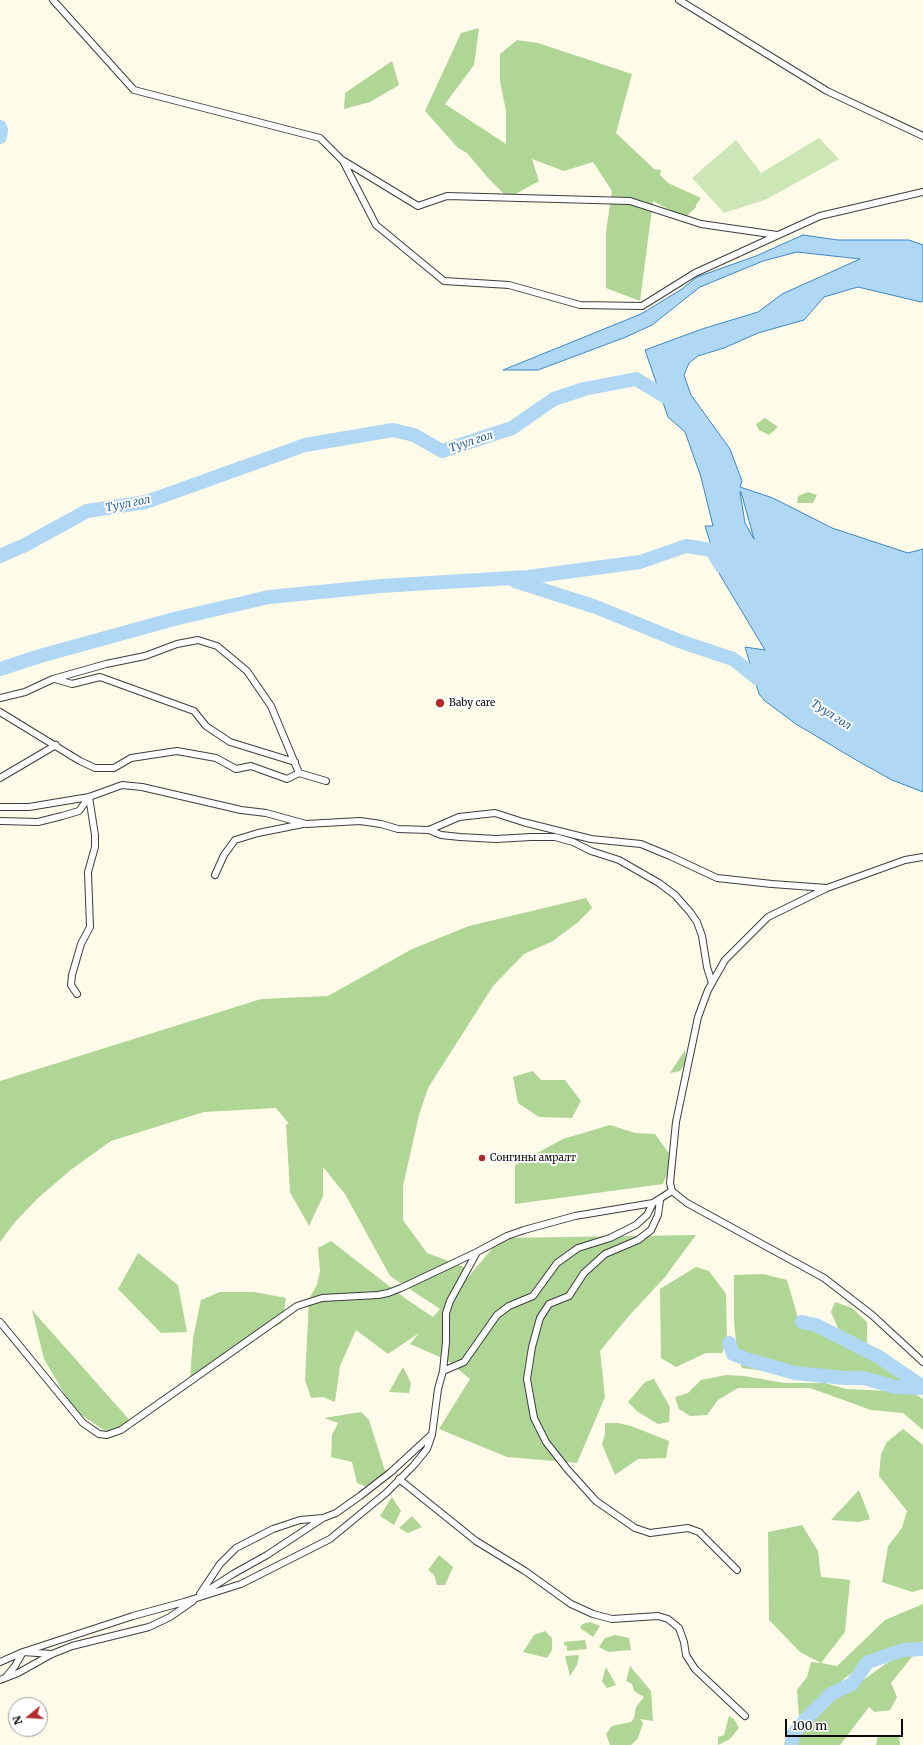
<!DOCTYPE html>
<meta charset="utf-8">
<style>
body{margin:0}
#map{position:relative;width:923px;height:1745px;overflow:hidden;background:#fefbe9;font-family:Merriweather,serif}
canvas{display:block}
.north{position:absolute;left:8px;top:1697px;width:40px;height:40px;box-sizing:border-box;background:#fff;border:1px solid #9d9d9d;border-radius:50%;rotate:252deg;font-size:11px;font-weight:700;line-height:16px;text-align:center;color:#0a0a0a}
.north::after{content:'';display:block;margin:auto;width:14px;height:18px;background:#b32a2b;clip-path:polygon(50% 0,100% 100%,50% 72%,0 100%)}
.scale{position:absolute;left:785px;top:1719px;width:118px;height:18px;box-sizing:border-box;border:2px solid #0a0a0a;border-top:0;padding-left:5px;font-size:12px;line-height:14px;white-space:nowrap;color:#0a0a0a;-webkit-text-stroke:3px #fff;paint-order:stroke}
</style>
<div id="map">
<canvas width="923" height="1745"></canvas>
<div class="north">N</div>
<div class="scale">100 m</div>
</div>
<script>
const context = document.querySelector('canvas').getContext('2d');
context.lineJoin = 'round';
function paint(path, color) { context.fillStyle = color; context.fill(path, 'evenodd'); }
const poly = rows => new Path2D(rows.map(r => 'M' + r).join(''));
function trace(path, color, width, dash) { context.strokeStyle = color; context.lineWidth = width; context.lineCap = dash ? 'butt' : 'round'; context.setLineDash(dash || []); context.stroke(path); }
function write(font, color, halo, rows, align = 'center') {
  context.font = font + ' Merriweather,serif'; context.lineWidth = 4; context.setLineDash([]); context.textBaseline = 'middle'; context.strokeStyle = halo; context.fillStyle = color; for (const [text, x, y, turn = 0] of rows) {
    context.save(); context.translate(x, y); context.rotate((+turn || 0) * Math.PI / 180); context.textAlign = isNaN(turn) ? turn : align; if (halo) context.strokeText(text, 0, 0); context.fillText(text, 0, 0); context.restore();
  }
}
const green = poly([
 [819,138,839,159,767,199,724,213,692,178,736,140,761,173]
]);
const forest = poly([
 [479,28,474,65,445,104,506,144,506,111,500,81,500,54,517,40,538,43,632,74,616,133,654,169,661,170,660,175,668,183,701,198,696,205,696,207,685,218,653,201,640,301,606,288,606,232,612,191,593,162,564,171,532,159,539,181,508,198,489,179,467,153,458,148,425,111,461,33],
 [392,61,399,85,370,102,344,109,345,93],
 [765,418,778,427,769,435,759,430,756,424],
 [808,492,817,495,813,503,797,503,798,496],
 [586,898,592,908,577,923,553,941,524,954,493,986,428,1088,419,1115,403,1186,403,1220,427,1253,472,1270,464,1282,501,1238,696,1235,665,1277,628,1317,600,1351,605,1397,577,1463,507,1457,439,1429,470,1379,447,1360,410,1344,419,1333,388,1354,356,1330,340,1366,335,1402,323,1397,311,1398,305,1380,309,1299,317,1285,320,1271,318,1248,331,1241,406,1299,433,1317,440,1309,390,1276,345,1194,323,1167,323,1196,309,1226,290,1192,286,1124,289,1124,276,1108,204,1112,111,1141,72,1169,38,1198,15,1222,0,1242,0,1081,261,999,328,996,412,949,469,926],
 [685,1050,686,1063,680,1071,670,1073],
 [533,1071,541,1080,565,1080,581,1101,572,1118,539,1117,518,1103,513,1077],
 [610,1125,635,1133,655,1134,673,1159,663,1184,515,1204,515,1165,563,1139],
 [138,1253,178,1285,187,1332,161,1333,118,1289],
 [696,1267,709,1271,726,1294,727,1340,722,1353,706,1353,676,1367,661,1358,660,1289],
 [763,1274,787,1280,800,1325,825,1333,914,1378,916,1388,904,1388,864,1377,804,1376,742,1368,737,1354,734,1320,734,1275],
 [220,1292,254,1292,286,1298,282,1323,244,1341,190,1380,193,1338,201,1300],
 [835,1302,852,1308,867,1322,867,1343,841,1335,831,1312],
 [32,1310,133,1424,107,1432,74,1410,44,1359],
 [403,1367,411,1383,409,1393,389,1392],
 [726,1375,744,1376,784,1383,825,1383,846,1389,912,1392,923,1399,923,1430,903,1413,871,1410,810,1388,738,1388,718,1400,707,1415,690,1416,679,1409,675,1397,688,1393,701,1380],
 [654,1379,670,1407,669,1422,658,1424,638,1412,628,1402,645,1382],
 [361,1412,369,1420,386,1474,369,1488,357,1483,352,1462,331,1457,332,1435,338,1423,324,1418],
 [605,1423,618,1423,631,1426,669,1441,666,1458,638,1459,615,1475,602,1444,605,1434],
 [903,1429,923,1445,923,1589,912,1592,882,1582,888,1546,902,1528,907,1511,879,1476,881,1454,887,1442],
 [859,1490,870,1519,859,1522,831,1520],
 [392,1497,401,1511,394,1525,380,1516],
 [412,1516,422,1527,408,1533,399,1528],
 [802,1525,818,1551,821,1577,850,1580,845,1632,821,1663,837,1666,885,1620,923,1604,923,1641,855,1670,799,1716,797,1690,807,1677,811,1662,821,1663,800,1652,769,1620,768,1532],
 [439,1555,453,1567,445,1585,437,1585,434,1575,428,1570],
 [590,1622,600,1626,593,1637,580,1628,582,1624],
 [545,1631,552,1638,552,1650,547,1658,523,1652,534,1635],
 [615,1635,629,1638,631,1650,608,1652,599,1647,605,1638],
 [585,1640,587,1649,567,1651,567,1646,564,1645,564,1642],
 [915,1653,891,1683,897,1697,890,1710,875,1712,869,1707,840,1745,795,1745,812,1716,897,1656],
 [579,1655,577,1665,570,1676,565,1656],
 [630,1666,651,1691,653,1721,640,1719,643,1723,638,1738,631,1745,610,1745,606,1734,612,1726,631,1722,634,1718,636,1707,644,1697,634,1691,632,1684,626,1681],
 [606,1667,616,1685,607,1688,602,1681],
 [729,1716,734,1719,739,1728,730,1739,718,1745,718,1737,724,1735],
 [878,1736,899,1736,900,1745,876,1745]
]);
const water = poly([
 [803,235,838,240,909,240,923,245,923,301,921,302,858,287,824,297,804,320,758,333,724,348,698,356,689,363,684,375,691,395,730,449,742,481,740,487,773,498,832,528,908,553,923,549,923,792,892,780,856,760,796,724,765,701,759,694,745,647,765,650,720,575,705,526,713,526,701,477,685,432,668,417,645,350,702,329,758,312,782,294,860,259,797,252,763,261,700,287,652,325,626,337,538,370,503,370,641,314,682,289,697,277,756,256,803,235],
 [740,492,741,492,754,539,745,523,740,492]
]);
const river = poly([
 [0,127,1,130,0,137],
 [0,556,25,545,87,511,146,502,305,445,393,430,414,435,442,451,512,428,554,399,584,389,636,379,676,403],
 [515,581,596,607,682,642,733,659,757,678,770,684],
 [0,669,40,656,178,618,269,597,381,586,528,577,640,562,686,546,712,550,721,566],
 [802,1322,816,1325,879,1357,923,1387],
 [729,1343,733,1354,749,1360,795,1373,844,1378,864,1378,895,1387,923,1388],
 [791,1745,794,1733,809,1716,831,1694,852,1684,868,1662,903,1650,923,1649]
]);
const street = poly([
 [53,0,134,90,320,138,343,161,376,225,444,281,509,285,580,305,642,306,695,273,820,216,923,192],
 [679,0,827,91,923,136],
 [344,161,418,206,447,196,630,201,701,224,777,235],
 [55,679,72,684,100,677,194,711,206,726,230,742,295,762],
 [0,698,25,692,53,679,106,664,145,656,177,644,198,640,217,646,247,671,271,706,299,773],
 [0,712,80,761,95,768,114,768,131,758,177,751,216,758,236,769,251,766,287,779,299,773,326,781],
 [0,778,56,745],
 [0,807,29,807,89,797,122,785,142,787,241,810,266,813,306,824,360,821,381,824,398,829,429,830,459,817,495,813,523,822,591,839,641,844,670,856,717,878,772,884,827,888],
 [0,821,38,822,62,816,79,811,89,797],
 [429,830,441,835,460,837,496,839,531,837,555,837,573,842,591,851,619,860,659,883,675,895,690,912,697,922,702,936,707,967,712,983],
 [923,857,905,860,827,888,768,917,725,960,708,990,698,1017,676,1122,670,1183,672,1191,687,1203,824,1278,872,1315,923,1362],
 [215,875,224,855,235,840,258,833,303,824],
 [77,994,71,985,72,975,81,944,90,927,88,872,95,847,95,835,89,797],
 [660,1200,658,1215,651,1230,638,1240,605,1254,584,1273,569,1296,549,1304,540,1318,532,1347,527,1379,534,1418,546,1442,568,1470,596,1501,635,1528,650,1533,688,1528,699,1532,737,1570],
 [0,1322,83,1423,99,1434,107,1435,121,1430,297,1306,322,1298,378,1295,388,1293,401,1288,477,1252],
 [443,1371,446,1342,446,1313,450,1301,477,1252,507,1236,524,1230,575,1216,653,1203,672,1191],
 [399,1479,476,1541,525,1571,571,1604,593,1614,612,1619,658,1616,668,1619,679,1628,684,1642,686,1655,695,1669,745,1716],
 [200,1594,220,1564,236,1548,273,1529,300,1520,323,1518],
 [202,1594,233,1574,267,1555,323,1518,336,1513,360,1496,391,1472,430,1436],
 [0,1662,23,1652,133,1616,184,1602,241,1584,330,1539,386,1493,414,1465,427,1449,432,1435,438,1389,443,1371,464,1362,497,1315,509,1306,533,1296,557,1263,578,1248,610,1238,636,1225,647,1215,653,1203],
 [6,1677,15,1666,23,1652,52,1654],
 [0,1680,18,1673,52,1654,72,1646,149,1627,170,1617,193,1601]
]);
const markers = [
 [440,703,5,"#b32a2b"],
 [482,1158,4,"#b32a2b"]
];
const poiNames = [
 ["Baby care",449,703],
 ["Сонгины амралт",490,1158]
];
const waterNames = [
 ["Туул гол",471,442,-18],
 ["Туул гол",128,504,-11],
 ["Туул гол",831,715,33]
];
paint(green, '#cce6b5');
paint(forest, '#b0d695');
paint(water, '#b0d7f3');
trace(water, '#3b89c6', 1);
trace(river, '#b0d7f3', 14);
trace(street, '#3d3d3d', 8);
trace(street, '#fff', 6);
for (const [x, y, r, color] of markers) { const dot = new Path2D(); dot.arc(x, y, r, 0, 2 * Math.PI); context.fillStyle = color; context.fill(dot); trace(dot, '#fff', 1.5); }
write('10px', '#0a0a0a', '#fff', poiNames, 'left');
write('italic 11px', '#1b5b95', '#fff', waterNames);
</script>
